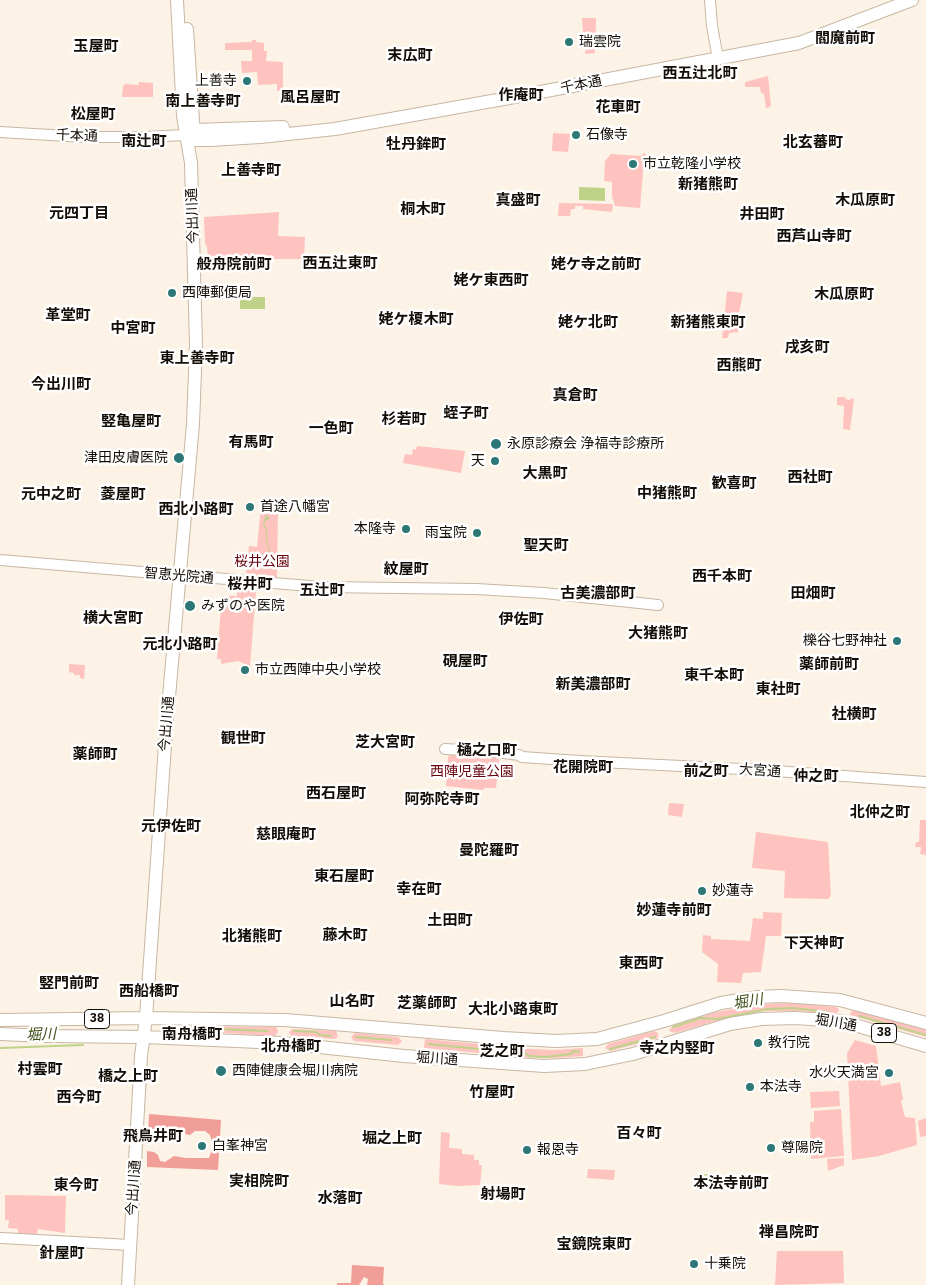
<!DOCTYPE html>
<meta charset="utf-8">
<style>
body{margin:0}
canvas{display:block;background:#fcf2e5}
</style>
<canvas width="926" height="1285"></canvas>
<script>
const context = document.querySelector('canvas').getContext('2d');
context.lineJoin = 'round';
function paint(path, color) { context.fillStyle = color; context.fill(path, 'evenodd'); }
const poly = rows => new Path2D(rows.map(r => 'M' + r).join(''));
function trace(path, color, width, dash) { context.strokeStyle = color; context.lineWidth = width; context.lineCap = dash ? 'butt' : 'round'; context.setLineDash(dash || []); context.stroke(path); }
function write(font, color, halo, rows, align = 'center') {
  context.font = font + ' "IBM Plex Sans","Noto Sans JP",sans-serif'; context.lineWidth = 5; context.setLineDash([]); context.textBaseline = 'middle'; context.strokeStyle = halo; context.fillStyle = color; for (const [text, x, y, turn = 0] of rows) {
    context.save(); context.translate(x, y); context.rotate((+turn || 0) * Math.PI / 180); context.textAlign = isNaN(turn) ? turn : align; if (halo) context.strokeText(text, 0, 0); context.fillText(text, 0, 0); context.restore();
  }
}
const green = poly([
 [582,18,596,18,595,53,585,54,588,34,583,32],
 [252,40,256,40,256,42,264,43,264,51,267,51,266,61,283,62,283,91,277,91,277,84,258,85,257,72,242,73,241,61,252,61,252,50,225,50,225,43,249,42,252,42],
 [768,76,771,105,770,107,766,108,764,94,761,93,760,87,745,87,745,82],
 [139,82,153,83,153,97,122,97,123,86,125,84,139,85],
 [553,133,570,134,568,152,552,151],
 [643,153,646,154,645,159,644,160,640,208,615,206,612,196,612,182,604,181,605,161,611,154,642,156],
 [559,203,613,204,612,212,583,209,583,206,575,206,575,209,571,209,570,216,558,216],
 [279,212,278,236,305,237,304,259,218,259,213,256,208,256,207,247,205,243,204,217],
 [727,291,743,293,737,324,739,325,738,332,729,333,728,338,722,338],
 [837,397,845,397,845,399,850,400,851,398,854,399,850,430,843,429,844,406,837,405],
 [417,446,465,451,461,473,403,463,405,454,412,455,413,449,416,450],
 [261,505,284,506,284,509,278,509,277,578,248,576,246,574,249,546,257,547],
 [238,588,256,590,250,666,238,661,221,664,221,659,217,659,221,607,227,607,228,596,237,596],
 [69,664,85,665,84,679,80,678,80,675,74,675,74,673,70,672,69,674],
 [453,753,496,756,499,760,496,788,484,788,483,790,446,786,448,757],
 [669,803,684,804,682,817,668,815],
 [920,820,926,820,926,855,920,854,921,847,915,847,916,842,919,842],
 [756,832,828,842,831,896,828,899,784,898,785,871,752,868],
 [763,912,782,913,781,936,766,936,761,972,743,973,741,983,717,982,718,964,702,952,703,935,711,936,711,939,750,941,753,918,763,919],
 [790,1003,836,1007,838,1008,839,1011,835,1014,801,1011,763,1011,729,1017,675,1033,669,1031,672,1026,716,1012,763,1004],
 [855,1010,926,1030,926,1037,850,1015,851,1011],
 [170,1026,275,1027,277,1028,278,1032,275,1036,227,1033,169,1028],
 [292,1029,336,1031,338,1037,334,1039,291,1036,289,1032],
 [654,1031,658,1033,658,1037,656,1039,610,1051,605,1048,608,1044],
 [355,1033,398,1037,402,1041,398,1045,354,1041,351,1037],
 [425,1039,490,1045,494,1048,494,1052,490,1054,424,1048],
 [855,1040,876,1046,881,1086,900,1082,903,1100,901,1101,905,1117,915,1118,917,1145,879,1156,852,1160,847,1053],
 [509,1048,555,1050,583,1048,583,1056,555,1058,509,1057,506,1053],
 [839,1091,840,1106,811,1108,810,1092],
 [841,1109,844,1156,811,1159,810,1122,814,1122,814,1111],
 [926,1118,926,1136,920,1137,918,1121],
 [441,1132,450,1133,449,1148,462,1149,462,1154,474,1155,474,1160,479,1160,479,1165,482,1165,480,1185,458,1186,439,1184],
 [844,1158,844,1165,828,1171,827,1159],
 [588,1169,615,1170,614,1180,587,1178],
 [5,1195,66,1196,65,1233,38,1229,37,1235,18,1233,18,1229,8,1228,9,1220,5,1220],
 [777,1251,843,1251,844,1283,775,1285]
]);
const forest = poly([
 [149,1114,221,1120,218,1170,147,1167,147,1151,154,1152,158,1155,160,1161,165,1162,174,1156,186,1158,209,1158,213,1147,210,1135,205,1131,195,1131,190,1135,185,1134,183,1130,172,1133,165,1131,158,1132,160,1136,148,1137],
 [352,1265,384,1267,383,1284,385,1285,367,1285,368,1279,364,1277,359,1285,337,1285,337,1283,351,1283]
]);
const water = poly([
 [579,187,605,188,605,201,579,200],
 [240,297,265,297,265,309,240,309],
 [266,515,270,518,265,521,264,523,267,530,267,540,270,552,264,560,263,567,259,567,256,562,261,561,262,557,265,557,269,550,266,540,266,530,263,524]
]);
const stream = poly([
 [859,1016,926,1035],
 [673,1027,701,1018,717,1019,768,1009,793,1008,828,1012],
 [214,1029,268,1031],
 [294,1031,316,1032,320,1035,331,1036],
 [356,1037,391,1040],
 [428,1044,490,1050],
 [0,1048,83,1045],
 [515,1049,520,1049,529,1056,545,1057,571,1054,573,1051,579,1052],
 [610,1049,655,1037],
 [698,1175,727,1176]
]);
const minor = poly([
 [710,0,712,26,717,53],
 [0,132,84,137,144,137,185,135],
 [0,560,321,587,476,589,544,593,658,605],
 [445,749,497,752,519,755,522,757,580,761,762,770,926,782],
 [1,1238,130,1245]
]);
const major = poly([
 [187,29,194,136],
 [185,135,194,140,210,140,260,137,335,129,509,98,799,43,912,0],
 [185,135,194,130,283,127],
 [0,1020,146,1018,285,1020,503,1038,556,1041,597,1039,664,1021,721,1003,758,997,781,996,840,1000,926,1023],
 [0,1034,47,1036,144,1037,282,1043,404,1056,544,1066,585,1064,633,1054,730,1024,761,1019,795,1018,841,1021,926,1046],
 [128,1285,141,1056,146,1018,166,731,193,424,196,345,191,163,183,116,177,0]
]);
const markers = [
 [569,42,5,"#2d7776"],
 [247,81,5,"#2d7776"],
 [576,135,5,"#2d7776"],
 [633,164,5,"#2d7776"],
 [172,293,5,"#2d7776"],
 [496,444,6,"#2d7776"],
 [179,458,6,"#2d7776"],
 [495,461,5,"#2d7776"],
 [250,507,5,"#2d7776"],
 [406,529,5,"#2d7776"],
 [477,533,5,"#2d7776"],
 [190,606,6,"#2d7776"],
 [897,641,5,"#2d7776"],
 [245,670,5,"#2d7776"],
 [702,891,5,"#2d7776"],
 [758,1043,5,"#2d7776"],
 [221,1071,6,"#2d7776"],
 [889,1073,5,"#2d7776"],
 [750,1087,5,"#2d7776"],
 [202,1146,5,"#2d7776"],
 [771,1148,5,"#2d7776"],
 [527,1150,5,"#2d7776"],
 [694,1264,5,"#2d7776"]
];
const shields = [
 [97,1019,25],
 [884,1033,25]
];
const shieldNames = [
 ["38",97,1019],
 ["38",884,1033]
];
const poiNames = [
 ["瑞雲院",579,42],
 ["上善寺",237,81,"right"],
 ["石像寺",586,135],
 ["市立乾隆小学校",643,164],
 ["西陣郵便局",182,293],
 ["永原診療会 浄福寺診療所",507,444],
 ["津田皮膚医院",168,458,"right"],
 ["天",485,461,"right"],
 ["首途八幡宮",260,507],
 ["本隆寺",396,529,"right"],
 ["雨宝院",467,533,"right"],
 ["みずのや医院",201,606],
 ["櫟谷七野神社",887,641,"right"],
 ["市立西陣中央小学校",255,670],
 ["妙蓮寺",712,891],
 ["教行院",768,1043],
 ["西陣健康会堀川病院",232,1071],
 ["水火天満宮",879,1073,"right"],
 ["本法寺",760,1087],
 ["白峯神宮",212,1146],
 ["尊陽院",781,1148],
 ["報恩寺",537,1150],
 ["十乗院",704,1264]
];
const streetNames = [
 ["千本通",581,85,-11],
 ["千本通",77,136,2],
 ["今出川通",193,216,-92],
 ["智恵光院通",179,576,5],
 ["今出川通",167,724,-85],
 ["大宮通",760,771,4],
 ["堀川通",836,1023,10],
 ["堀川通",437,1059,4],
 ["今出川通",134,1188,-86]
];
const parkNames = [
 ["桜井公園",262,562],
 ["西陣児童公園",472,772]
];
const neighbourhoodNames = [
 ["閻魔前町",845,39],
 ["玉屋町",96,47],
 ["末広町",410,56],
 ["西五辻北町",700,74],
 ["作庵町",521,96],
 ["風呂屋町",310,98],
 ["南上善寺町",203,102],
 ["花車町",618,108],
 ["松屋町",93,115],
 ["南辻町",144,142],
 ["北玄蕃町",813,143],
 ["牡丹鉾町",416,145],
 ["上善寺町",251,171],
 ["新猪熊町",708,185],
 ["真盛町",518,201],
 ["木瓜原町",865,201],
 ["桐木町",423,210],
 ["元四丁目",79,214],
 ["井田町",762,215],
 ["西芦山寺町",814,237],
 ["西五辻東町",340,264],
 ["般舟院前町",234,265],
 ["姥ケ寺之前町",596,265],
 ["姥ケ東西町",491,281],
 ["木瓜原町",844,295],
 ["革堂町",68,316],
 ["姥ケ榎木町",416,320],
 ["姥ケ北町",588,323],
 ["新猪熊東町",708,323],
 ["中宮町",133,329],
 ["戌亥町",807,348],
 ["東上善寺町",197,359],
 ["西熊町",739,366],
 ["今出川町",61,385],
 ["真倉町",575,396],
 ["蛭子町",466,414],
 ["杉若町",404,420],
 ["竪亀屋町",131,422],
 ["一色町",331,429],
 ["有馬町",251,443],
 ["大黒町",545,474],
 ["西社町",810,478],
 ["歓喜町",734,484],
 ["中猪熊町",667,494],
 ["元中之町",51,495],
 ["菱屋町",123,495],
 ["西北小路町",196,510],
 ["聖天町",546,546],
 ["紋屋町",406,570],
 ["西千本町",722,577],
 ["桜井町",250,585],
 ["五辻町",322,591],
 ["古美濃部町",598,594],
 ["田畑町",813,594],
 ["横大宮町",113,619],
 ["伊佐町",521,620],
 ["大猪熊町",658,634],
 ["元北小路町",180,645],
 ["硯屋町",465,662],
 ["薬師前町",829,665],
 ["東千本町",714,676],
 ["新美濃部町",593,685],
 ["東社町",778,690],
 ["社横町",854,715],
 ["観世町",243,739],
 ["芝大宮町",385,743],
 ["樋之口町",487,751],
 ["薬師町",95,755],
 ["花開院町",583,768],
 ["前之町",706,772],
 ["仲之町",816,777],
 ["西石屋町",336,794],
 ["阿弥陀寺町",442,800],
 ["北仲之町",880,813],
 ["元伊佐町",171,827],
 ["慈眼庵町",286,835],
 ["曼陀羅町",489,851],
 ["東石屋町",344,877],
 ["幸在町",419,890],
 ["妙蓮寺前町",674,911],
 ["土田町",450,921],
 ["藤木町",345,936],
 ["北猪熊町",252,937],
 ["下天神町",814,944],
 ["東西町",641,964],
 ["竪門前町",69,984],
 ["西船橋町",149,992],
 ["山名町",352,1002],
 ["芝薬師町",427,1004],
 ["大北小路東町",513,1010],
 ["南舟橋町",192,1035],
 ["北舟橋町",291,1047],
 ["寺之内竪町",677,1049],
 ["芝之町",502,1052],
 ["村雲町",40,1070],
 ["橋之上町",128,1077],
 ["竹屋町",492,1093],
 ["西今町",79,1098],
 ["百々町",639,1134],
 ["飛鳥井町",153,1137],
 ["堀之上町",392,1139],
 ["実相院町",259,1182],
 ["本法寺前町",731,1184],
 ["東今町",76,1186],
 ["射場町",503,1195],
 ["水落町",340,1199],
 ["禅昌院町",789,1233],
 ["宝鏡院東町",594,1245],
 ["針屋町",62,1254]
];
const waterNames = [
 ["堀川",748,1002,-9],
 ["堀川",41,1035,-2]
];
paint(green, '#fec3be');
paint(forest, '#f19e98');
paint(water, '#bed389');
trace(stream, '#bed389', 2);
trace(minor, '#c8b7a2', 12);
trace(major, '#c8b7a2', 14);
trace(minor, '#fff', 10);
trace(major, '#fff', 12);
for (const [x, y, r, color] of markers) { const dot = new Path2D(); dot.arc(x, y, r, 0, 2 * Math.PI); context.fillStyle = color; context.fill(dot); trace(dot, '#fff', 2); }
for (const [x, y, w] of shields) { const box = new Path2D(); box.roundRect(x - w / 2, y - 9.5, w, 19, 4); context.fillStyle = '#fff'; context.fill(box); trace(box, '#130d07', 1); }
write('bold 12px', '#130d07', null, shieldNames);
write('14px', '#130d07', '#fff', poiNames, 'left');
write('14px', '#130d07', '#fff', streetNames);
write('14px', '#67020f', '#fff', parkNames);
write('bold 15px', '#130d07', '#fff', neighbourhoodNames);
write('italic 15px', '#3f4c16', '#fff', waterNames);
</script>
